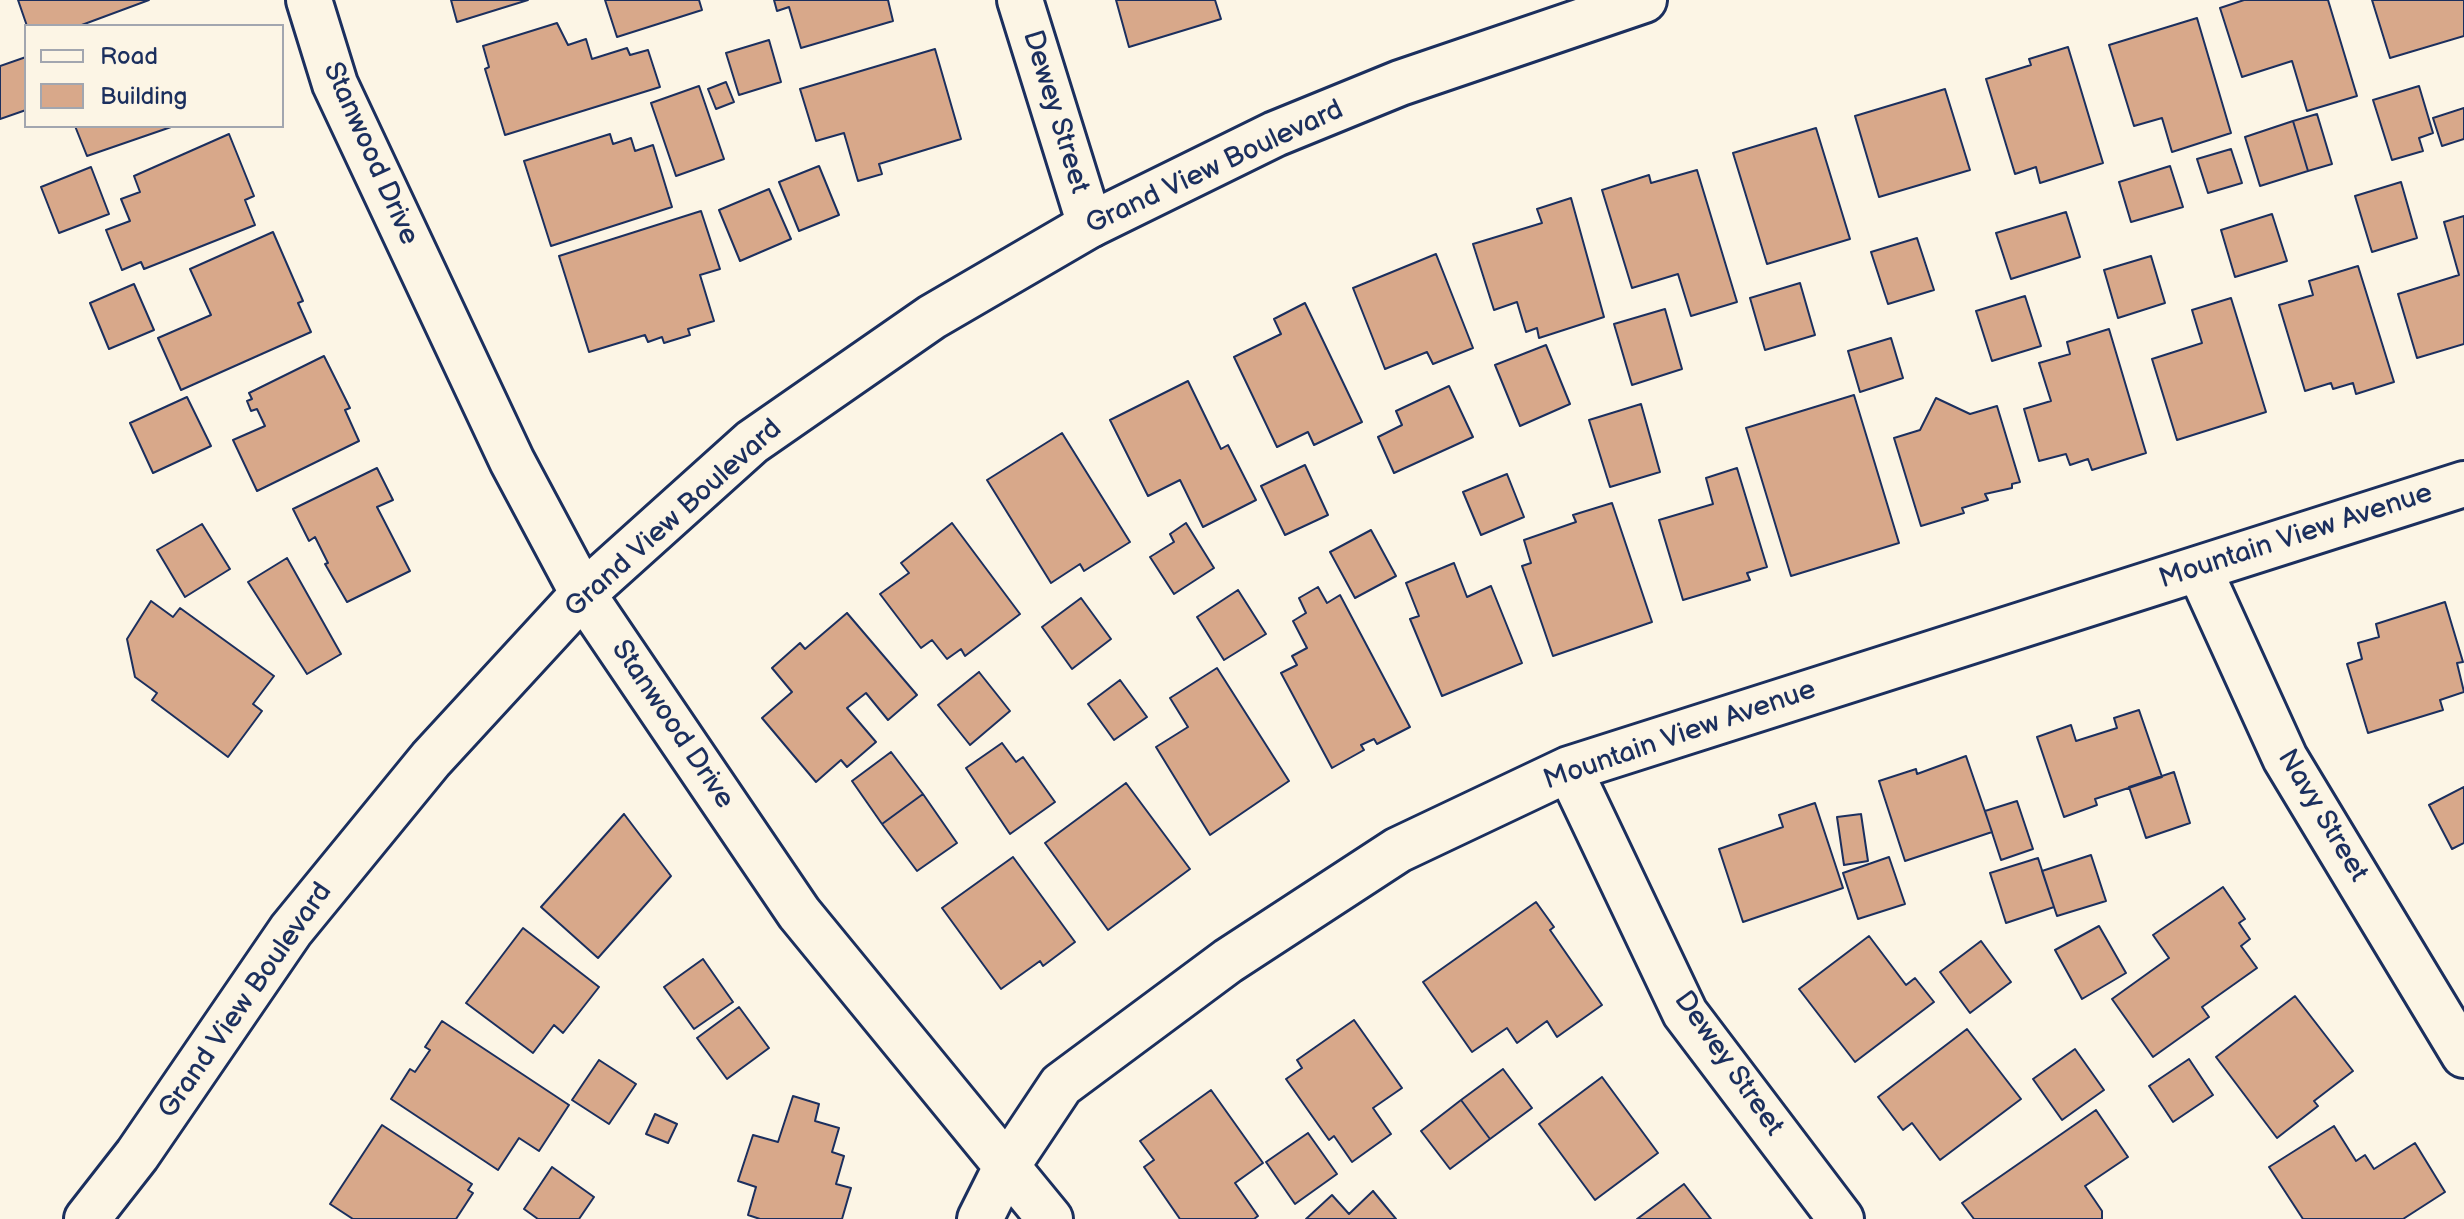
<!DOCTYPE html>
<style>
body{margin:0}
#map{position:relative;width:2464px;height:1219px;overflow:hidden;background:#fcf5e5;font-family:"Balsamiq Sans",sans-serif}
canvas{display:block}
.legend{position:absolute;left:24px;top:24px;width:260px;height:104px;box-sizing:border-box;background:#fcf5e5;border:2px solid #a2a6af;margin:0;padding:10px 14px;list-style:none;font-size:24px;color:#1b2f5e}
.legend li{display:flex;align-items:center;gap:16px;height:40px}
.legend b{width:40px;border:2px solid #a2a6af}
</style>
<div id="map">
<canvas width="2464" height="1219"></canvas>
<ul class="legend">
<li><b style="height:10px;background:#fcf5e5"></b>Road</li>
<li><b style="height:22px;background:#d8a88a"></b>Building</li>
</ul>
</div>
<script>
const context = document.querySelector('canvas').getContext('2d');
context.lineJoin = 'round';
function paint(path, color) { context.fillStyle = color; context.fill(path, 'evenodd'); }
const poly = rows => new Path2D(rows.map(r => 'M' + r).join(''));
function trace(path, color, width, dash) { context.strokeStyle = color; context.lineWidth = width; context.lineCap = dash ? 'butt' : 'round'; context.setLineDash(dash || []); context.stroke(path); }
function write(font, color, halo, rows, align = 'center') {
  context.font = font + ' "Balsamiq Sans",sans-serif'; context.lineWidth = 6; context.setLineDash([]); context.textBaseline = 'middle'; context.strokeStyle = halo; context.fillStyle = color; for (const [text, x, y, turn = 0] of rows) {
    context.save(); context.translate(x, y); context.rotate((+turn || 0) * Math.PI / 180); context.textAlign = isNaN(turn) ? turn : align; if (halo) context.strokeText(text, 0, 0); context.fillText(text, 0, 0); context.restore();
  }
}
const building = poly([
 [18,0,149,0,79,26,27,26,18,0],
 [451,0,528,0,457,22,451,0],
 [605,0,699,0,702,10,617,37,605,0],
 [774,0,888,0,893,21,801,48,789,7,777,11,774,0],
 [1116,0,1215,0,1221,19,1129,47,1116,0],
 [2244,0,2328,0,2357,96,2307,111,2292,61,2242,77,2220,8,2244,0],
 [2372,0,2464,0,2464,36,2390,58,2372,0],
 [2197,18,2231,133,2172,152,2162,118,2134,126,2109,45,2197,18],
 [557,23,568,45,586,39,592,59,627,48,630,55,648,50,660,87,505,135,485,69,489,67,483,46,557,23],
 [769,40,781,82,739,95,726,53,769,40],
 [2068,47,2103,163,2040,183,2036,167,2015,174,1986,79,2031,65,2029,59,2068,47],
 [935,49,961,139,879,164,882,174,858,181,844,133,816,141,800,89,935,49],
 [26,57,26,110,0,119,0,66,26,57],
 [726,82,734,102,716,109,708,89,726,82],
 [699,86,724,159,676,176,651,103,699,86],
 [2419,86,2433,133,2419,138,2423,151,2392,160,2373,100,2419,86],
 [1945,89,1970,170,1879,197,1855,116,1945,89],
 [2464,108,2464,139,2442,146,2433,118,2464,108],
 [2317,114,2332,164,2308,171,2293,121,2317,114],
 [2293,121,2308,171,2260,186,2245,137,2293,121],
 [75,126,174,126,87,156,75,126],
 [1816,128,1850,239,1767,264,1733,153,1816,128],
 [229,134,254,196,245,200,255,225,144,269,141,262,122,270,106,230,130,221,121,199,140,192,134,176,229,134],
 [610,134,613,144,631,138,635,151,653,145,672,207,551,246,524,161,610,134],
 [2231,149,2242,183,2208,193,2197,159,2231,149],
 [819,166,839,215,799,231,779,182,819,166],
 [2170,166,2183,207,2131,222,2119,182,2170,166],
 [91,167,109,214,59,233,41,187,91,167],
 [1697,170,1737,302,1691,316,1678,274,1632,288,1602,190,1649,175,1651,183,1697,170],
 [2401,182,2417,238,2372,252,2355,196,2401,182],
 [769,189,791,239,740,261,719,210,769,189],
 [1571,198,1604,317,1539,338,1537,328,1526,332,1517,302,1494,310,1473,244,1542,223,1537,209,1571,198],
 [701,211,720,269,700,275,714,321,688,329,690,335,664,343,662,337,648,342,645,335,589,352,559,256,701,211],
 [2066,212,2080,257,2011,279,1996,233,2066,212],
 [2272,214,2287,261,2235,277,2221,230,2272,214],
 [2464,216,2464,344,2417,358,2398,294,2459,275,2444,222,2464,216],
 [273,232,303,301,298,303,311,332,181,390,158,338,211,315,190,269,273,232],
 [1917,238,1934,290,1888,304,1871,252,1917,238],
 [1436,254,1473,348,1433,364,1427,352,1385,369,1353,288,1436,254],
 [2151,256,2165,303,2118,318,2104,270,2151,256],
 [2358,266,2394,382,2356,394,2353,383,2333,389,2331,383,2305,391,2279,305,2313,295,2309,281,2358,266],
 [1800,283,1815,335,1765,350,1750,298,1800,283],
 [134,284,154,330,109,349,90,303,134,284],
 [2025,296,2041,346,1992,361,1976,311,2025,296],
 [2231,298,2266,412,2177,440,2152,359,2202,343,2192,310,2231,298],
 [1305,303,1362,422,1314,445,1308,432,1277,447,1234,357,1281,334,1274,319,1305,303],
 [1665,309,1682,369,1632,385,1614,324,1665,309],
 [2109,329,2146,453,2092,470,2088,459,2070,465,2066,454,2039,461,2024,409,2051,401,2039,363,2070,354,2067,342,2109,329],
 [1891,338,1903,378,1860,392,1848,351,1891,338],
 [1546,345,1570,404,1520,426,1495,365,1546,345],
 [324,356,350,408,345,410,359,441,257,491,233,440,265,426,257,409,251,411,247,401,252,399,249,393,324,356],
 [1188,381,1221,449,1228,445,1256,500,1203,527,1180,480,1148,496,1110,420,1188,381],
 [1449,386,1473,437,1394,473,1378,437,1402,425,1396,411,1449,386],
 [1854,395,1899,543,1791,576,1746,428,1854,395],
 [187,397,211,446,153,473,130,423,187,397],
 [1936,398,1970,414,1997,406,2020,482,2012,484,2012,488,1985,494,1988,500,1962,508,1964,513,1921,526,1894,438,1920,430,1936,398],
 [1641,404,1660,472,1610,487,1589,420,1641,404],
 [1062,433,1130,542,1084,571,1080,564,1051,583,987,480,1062,433],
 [1305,465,1328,515,1285,535,1261,486,1305,465],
 [377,468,393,500,377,507,410,571,347,602,325,564,328,563,315,537,309,541,293,509,377,468],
 [1737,468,1767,567,1747,573,1750,580,1683,600,1659,520,1713,504,1706,478,1737,468],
 [1507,474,1524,517,1481,535,1463,492,1507,474],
 [1612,503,1652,622,1553,656,1522,566,1531,563,1524,540,1576,522,1573,515,1612,503],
 [952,523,1020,614,965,656,961,649,947,659,932,640,921,648,880,594,909,573,901,563,952,523],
 [1186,523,1214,568,1174,594,1150,557,1174,542,1170,534,1186,523],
 [202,524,230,569,185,597,157,550,202,524],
 [1371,530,1396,576,1355,598,1330,552,1371,530],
 [287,558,341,654,307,674,248,582,287,558],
 [1454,563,1467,597,1491,586,1522,663,1442,696,1410,619,1419,616,1406,583,1454,563],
 [1318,587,1327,603,1340,595,1410,727,1377,744,1374,739,1361,745,1364,750,1332,768,1281,673,1297,665,1292,656,1307,648,1293,621,1306,613,1299,598,1318,587],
 [1238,590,1266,634,1224,660,1197,617,1238,590],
 [1081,598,1111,639,1072,669,1042,627,1081,598],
 [151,601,173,617,180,608,274,676,253,704,262,711,228,757,152,700,157,693,135,677,127,639,151,601],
 [2445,602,2463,662,2457,663,2464,692,2440,700,2443,710,2368,733,2347,664,2362,659,2358,643,2379,637,2376,624,2445,602],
 [847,613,917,695,888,720,866,693,847,708,876,742,847,767,841,760,816,782,762,718,792,692,772,668,800,643,805,649,847,613],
 [1217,668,1289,781,1210,835,1156,747,1188,727,1170,698,1217,668],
 [979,672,1010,711,970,745,938,705,979,672],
 [1120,680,1147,717,1114,740,1088,704,1120,680],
 [2139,710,2162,777,2095,799,2097,805,2064,817,2037,737,2071,725,2076,741,2117,728,2114,718,2139,710],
 [1002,743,1016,762,1023,757,1055,802,1010,834,966,768,1002,743],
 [891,752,923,794,882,824,852,781,891,752],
 [1966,756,1992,832,1905,861,1879,781,1916,769,1917,774,1966,756],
 [2174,772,2190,823,2146,838,2129,787,2174,772],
 [1126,783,1190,869,1108,930,1045,843,1126,783],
 [2464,787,2464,843,2452,849,2429,805,2464,787],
 [923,794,957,843,917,871,882,824,923,794],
 [2017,801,2033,849,2001,860,1985,811,2017,801],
 [1815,803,1843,888,1743,922,1719,849,1783,827,1779,815,1815,803],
 [624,814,671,876,598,958,541,907,624,814],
 [1861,814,1868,861,1844,865,1837,817,1861,814],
 [2091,855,2106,901,2057,916,2042,871,2091,855],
 [1013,857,1075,942,1043,966,1040,961,1001,989,942,908,1013,857],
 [1889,857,1905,904,1858,919,1843,873,1889,857],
 [2038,858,2054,907,2006,923,1990,873,2038,858],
 [2223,887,2245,919,2239,923,2250,939,2241,946,2257,968,2202,1007,2209,1017,2153,1057,2112,999,2169,958,2153,935,2223,887],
 [1536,902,1554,927,1550,930,1602,1005,1557,1037,1547,1021,1517,1043,1507,1028,1472,1052,1423,982,1536,902],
 [2099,926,2126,973,2082,999,2055,950,2099,926],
 [523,928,599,987,563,1033,554,1025,533,1053,466,1003,523,928],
 [1869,936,1906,985,1915,978,1934,1002,1855,1062,1799,989,1869,936],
 [1981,941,2011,982,1970,1013,1940,972,1981,941],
 [703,959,733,1002,694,1029,664,987,703,959],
 [2295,996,2353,1071,2314,1101,2318,1106,2277,1138,2216,1057,2295,996],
 [739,1007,769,1048,727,1079,697,1038,739,1007],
 [1354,1020,1402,1088,1373,1108,1391,1134,1352,1162,1334,1136,1329,1140,1286,1079,1302,1068,1297,1060,1354,1020],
 [442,1021,569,1105,539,1151,519,1138,498,1170,391,1099,410,1069,415,1072,430,1050,425,1047,442,1021],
 [1967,1029,2021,1099,1940,1160,1912,1123,1903,1130,1878,1097,1967,1029],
 [2075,1049,2104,1090,2062,1120,2033,1079,2075,1049],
 [2189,1059,2213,1095,2173,1122,2149,1086,2189,1059],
 [599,1060,636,1084,609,1124,572,1100,599,1060],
 [1503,1069,1532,1108,1490,1139,1461,1100,1503,1069],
 [1602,1077,1658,1153,1595,1200,1539,1124,1602,1077],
 [1211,1090,1263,1163,1235,1183,1258,1216,1254,1219,1180,1219,1144,1167,1154,1160,1140,1141,1211,1090],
 [793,1096,819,1104,815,1121,839,1128,832,1152,844,1156,836,1184,851,1188,842,1219,760,1219,748,1215,756,1187,738,1181,753,1135,778,1142,793,1096],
 [1461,1100,1490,1139,1450,1169,1421,1131,1461,1100],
 [2096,1110,2128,1157,2085,1186,2102,1211,2102,1219,1974,1219,1962,1203,2096,1110],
 [655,1114,677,1124,668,1143,646,1134,655,1114],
 [382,1125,472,1184,468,1190,473,1193,456,1219,353,1219,330,1204,382,1125],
 [2334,1126,2356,1161,2365,1155,2374,1169,2415,1143,2445,1192,2403,1219,2303,1219,2269,1167,2334,1126],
 [1308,1133,1337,1174,1295,1204,1266,1162,1308,1133],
 [552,1167,594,1197,579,1219,538,1219,524,1209,552,1167],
 [1684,1184,1711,1219,1637,1219,1684,1184],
 [1373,1191,1396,1219,1306,1219,1332,1195,1349,1214,1373,1191]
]);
const street = poly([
 [309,0,335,84,512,461,583,594,799,913,1050,1219],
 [1020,0,1090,225],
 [2199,569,2285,758,2464,1055],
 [1569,769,1685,1013,1841,1219],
 [980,1219,1005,1169,1061,1085,1228,961,1398,850,1569,769,2464,484]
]);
const secondary = poly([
 [87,1219,137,1155,291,930,431,759,583,594,752,442,932,317,1090,225,1275,134,1400,83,1644,0]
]);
const streetNames = [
 ["Dewey Street",1055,112,73],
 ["Stanwood Drive",370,154,66],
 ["Grand View Boulevard",1215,168,-25],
 ["Grand View Boulevard",674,519,-42],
 ["Mountain View Avenue",2296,537,-18],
 ["Stanwood Drive",672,725,56],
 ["Mountain View Avenue",1680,736,-19],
 ["Navy Street",2322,816,59],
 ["Grand View Boulevard",246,1001,-55],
 ["Dewey Street",1728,1064,55]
];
paint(building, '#d8a88a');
trace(building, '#1b2f5e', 2);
trace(street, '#1b2f5e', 50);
trace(secondary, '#1b2f5e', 50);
trace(street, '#fcf5e5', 44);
trace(secondary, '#fcf5e5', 44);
write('28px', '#1b2f5e', '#fcf5e5', streetNames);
</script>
